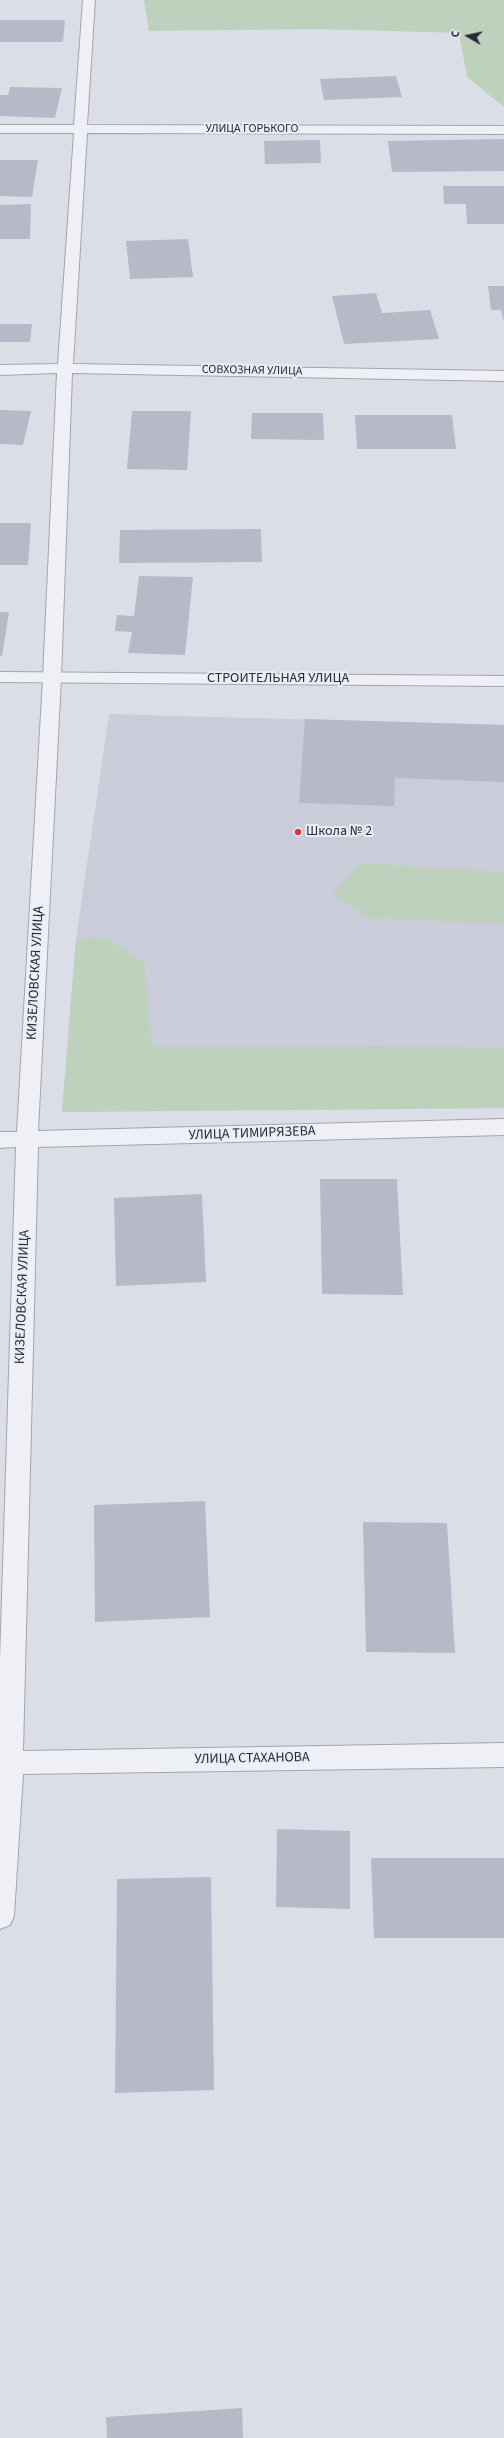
<!DOCTYPE html>
<meta charset="utf-8">
<style>
body{margin:0}
#map{position:relative;width:504px;height:2438px;overflow:hidden;background:#dcdee7;font-family:"Source Sans 3",sans-serif}
canvas{display:block}
.north{position:absolute;left:448px;top:16px;width:40px;height:40px;-webkit-text-stroke:3px #ebedf5;paint-order:stroke;rotate:279deg;font-size:11px;font-weight:700;line-height:16px;text-align:center;color:#252a3e}
.north::after{content:'';display:block;margin:auto;width:14px;height:18px;background:#252a3e;clip-path:polygon(50% 0,100% 100%,50% 72%,0 100%)}
</style>
<div id="map">
<canvas width="504" height="2438"></canvas>
<div class="north">С</div>
</div>
<script>
const context = document.querySelector('canvas').getContext('2d');
context.lineJoin = 'round';
function paint(path, color) { context.fillStyle = color; context.fill(path, 'evenodd'); }
const poly = rows => new Path2D(rows.map(r => 'M' + r).join(''));
function trace(path, color, width, dash) { context.strokeStyle = color; context.lineWidth = width; context.lineCap = dash ? 'butt' : 'round'; context.setLineDash(dash || []); context.stroke(path); }
function write(font, color, halo, rows, align = 'center') {
  context.font = font + ' "Source Sans 3",sans-serif'; context.lineWidth = 4; context.setLineDash([]); context.textBaseline = 'middle'; context.strokeStyle = halo; context.fillStyle = color; for (const [text, x, y, turn = 0] of rows) {
    context.save(); context.translate(x, y); context.rotate((+turn || 0) * Math.PI / 180); context.textAlign = isNaN(turn) ? turn : align; if (halo) context.strokeText(text, 0, 0); context.fillText(text, 0, 0); context.restore();
  }
}
const built = poly([
 [109,714,504,725,504,1108,62,1112,76,939]
]);
const green = poly([
 [144,0,504,0,504,107,467,77,459,33,316,29,149,31],
 [361,863,504,872,504,924,369,918,332,894],
 [103,937,144,962,152,1046,504,1047,504,1108,62,1112,76,939]
]);
const building = poly([
 [0,20,65,20,63,42,0,42],
 [396,76,402,97,324,100,320,79],
 [10,87,62,88,55,118,0,116,0,95,8,95],
 [504,139,504,171,392,172,388,141],
 [320,140,321,163,265,164,264,141],
 [0,160,38,160,32,197,0,196],
 [443,186,504,186,504,224,467,224,466,204,444,204],
 [31,204,30,239,0,239,0,205],
 [188,239,193,277,130,279,126,241],
 [488,286,504,286,504,322,501,310,491,310],
 [376,293,382,313,430,310,439,339,344,344,332,296],
 [0,324,32,324,30,342,0,342],
 [0,410,31,411,23,445,0,444],
 [132,411,191,411,187,470,127,469],
 [252,413,323,413,324,440,251,439],
 [355,415,452,415,456,449,357,449],
 [0,523,31,523,28,565,0,565],
 [261,529,262,562,119,563,120,530],
 [139,576,193,577,185,655,128,653,132,632,115,631,117,615,134,616],
 [0,612,9,612,2,656,0,656],
 [305,719,504,725,504,782,395,778,394,806,299,803],
 [320,1179,397,1179,403,1295,322,1294],
 [202,1194,206,1282,116,1286,114,1198],
 [205,1501,210,1617,95,1622,94,1505],
 [363,1522,447,1523,455,1653,366,1652],
 [277,1829,350,1831,350,1909,276,1907],
 [371,1858,504,1858,504,1938,374,1938],
 [211,1877,214,2090,115,2093,117,1879],
 [242,2408,243,2438,107,2438,106,2417]
]);
const minor = poly([
 [83,0,95,0,87,125,504,126,504,134,87,133,73,364,504,371,504,381,72,373,61,678,38,1131,504,1119,504,1135,38,1147,23,1751,504,1743,504,1767,23,1774,14,1916,10,1925,0,1929,0,1661,16,1147,0,1148,0,1132,17,1132,43,678,57,373,0,375,0,365,58,364,74,133,0,133,0,125,74,125,83,0]
]);
const tertiary = poly([
 [0,672,504,676,504,686,0,682,0,672]
]);
const markers = [
 [298,832,4,"#d53b38"]
];
const farStreetnames = [
 ["УЛИЦА ГОРЬКОГО",252,129],
 ["СОВХОЗНАЯ УЛИЦА",252,371,1]
];
const streetNames = [
 ["СТРОИТЕЛЬНАЯ УЛИЦА",278,679],
 ["КИЗЕЛОВСКАЯ УЛИЦА",36,973,-87],
 ["УЛИЦА ТИМИРЯЗЕВА",252,1134,-2],
 ["КИЗЕЛОВСКАЯ УЛИЦА",23,1297,-88],
 ["УЛИЦА СТАХАНОВА",252,1759,-1]
];
const poiNames = [
 ["Школа № 2",306,832]
];
paint(built, '#cacdd9');
paint(green, '#bed1bc');
paint(building, '#b6b9c7');
trace(minor, '#a1a4b1', 2);
trace(tertiary, '#a1a4b1', 2);
paint(minor, '#eef0f5');
paint(tertiary, '#eef0f5');
for (const [x, y, r, color] of markers) { const dot = new Path2D(); dot.arc(x, y, r, 0, 2 * Math.PI); context.fillStyle = color; context.fill(dot); trace(dot, '#ebedf5', 1.5); }
write('12px', '#252a3e', '#ebedf5', farStreetnames);
write('14px', '#252a3e', '#ebedf5', streetNames);
write('14px', '#252a3e', '#ebedf5', poiNames, 'left');
</script>
